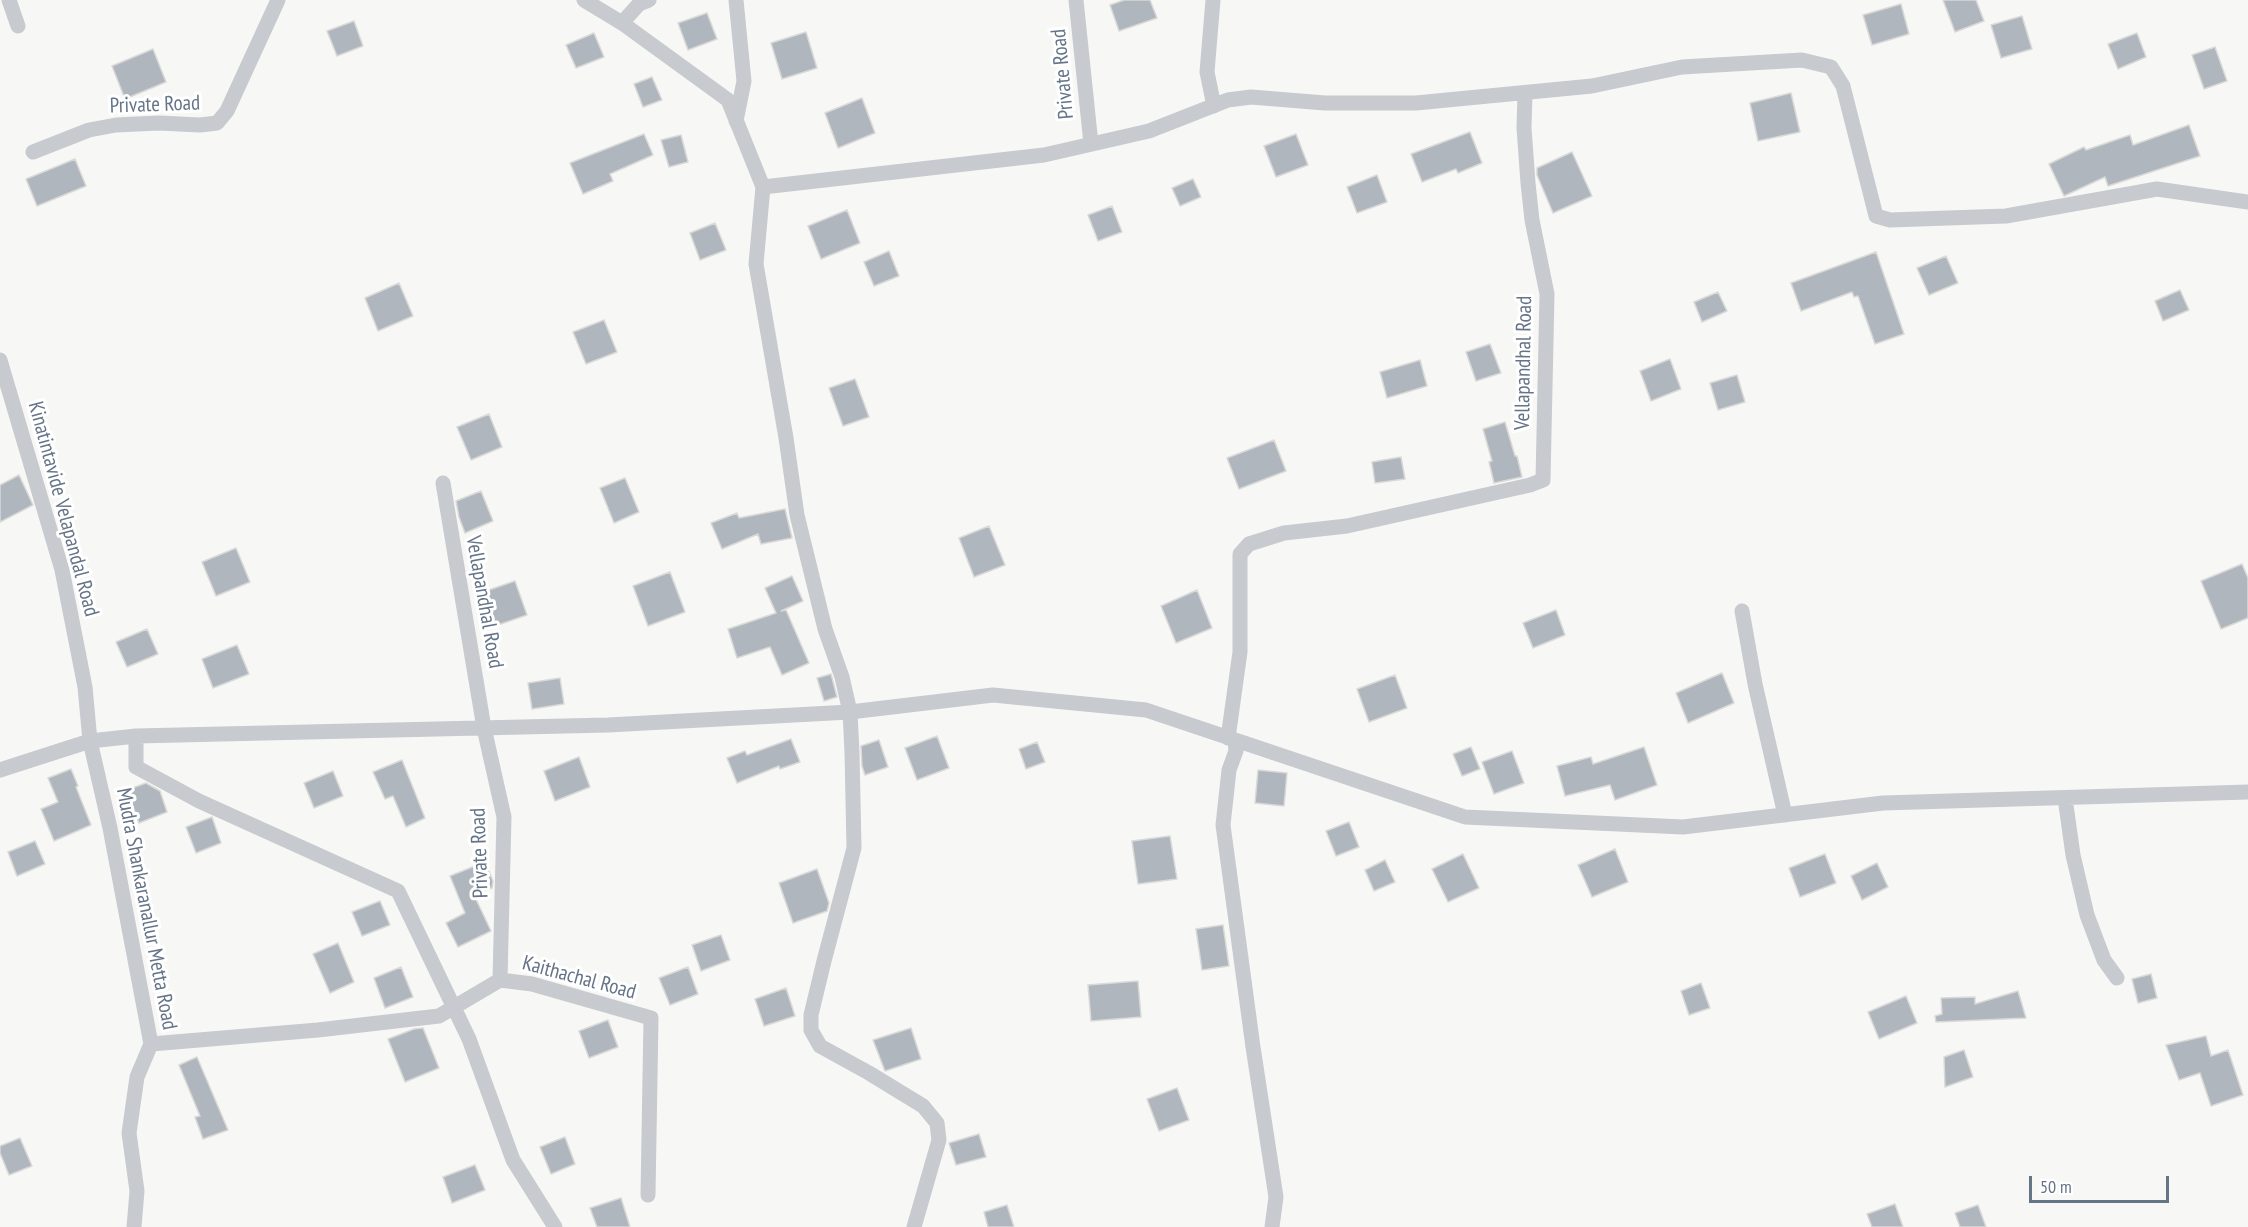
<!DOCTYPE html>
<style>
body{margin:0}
#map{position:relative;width:2248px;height:1227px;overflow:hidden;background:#f7f8f5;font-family:"PT Sans Narrow",sans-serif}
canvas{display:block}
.scale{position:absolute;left:2029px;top:1176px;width:140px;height:27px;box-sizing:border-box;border:3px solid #657487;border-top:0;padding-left:8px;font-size:18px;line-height:21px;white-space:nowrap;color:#657487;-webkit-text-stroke:4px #fff;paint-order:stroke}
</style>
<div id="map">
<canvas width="2248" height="1227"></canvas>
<div class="scale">50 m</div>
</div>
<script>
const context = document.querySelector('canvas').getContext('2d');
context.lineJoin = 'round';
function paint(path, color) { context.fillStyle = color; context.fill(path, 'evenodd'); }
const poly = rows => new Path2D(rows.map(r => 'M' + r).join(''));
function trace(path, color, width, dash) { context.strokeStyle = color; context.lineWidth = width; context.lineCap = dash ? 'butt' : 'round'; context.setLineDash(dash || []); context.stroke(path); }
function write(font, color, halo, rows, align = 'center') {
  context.font = font + ' "PT Sans Narrow",sans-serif'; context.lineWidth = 6; context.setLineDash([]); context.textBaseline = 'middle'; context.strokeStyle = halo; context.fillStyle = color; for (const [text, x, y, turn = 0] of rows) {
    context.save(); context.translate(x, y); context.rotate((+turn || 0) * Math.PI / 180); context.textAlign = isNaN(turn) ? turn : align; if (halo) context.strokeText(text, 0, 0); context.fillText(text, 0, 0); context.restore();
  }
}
const building = poly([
 [1124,0,1150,0,1157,18,1119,31,1110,5,1124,0],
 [1943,0,1976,0,1984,21,1955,32,1943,0],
 [1901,4,1909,34,1872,45,1863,15,1901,4],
 [707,13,717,39,688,50,678,23,707,13],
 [2022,16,2032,49,2001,58,1991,25,2022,16],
 [354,21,363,46,337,56,327,31,354,21],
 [806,32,817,68,782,79,771,43,806,32],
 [594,33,604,57,576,68,566,45,594,33],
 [2137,33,2146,57,2118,69,2108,44,2137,33],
 [2215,47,2227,81,2204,89,2192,55,2215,47],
 [153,49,166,82,125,99,112,66,153,49],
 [652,77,662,100,643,107,634,84,652,77],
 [1791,93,1800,132,1758,141,1750,103,1791,93],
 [862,98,875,133,838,148,825,113,862,98],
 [2189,125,2200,156,2108,186,2105,177,2064,196,2049,164,2084,147,2086,150,2130,135,2133,145,2189,125],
 [1470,132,1482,163,1458,173,1456,169,1422,182,1411,154,1470,132],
 [644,134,653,155,610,174,613,181,583,194,570,163,644,134],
 [1296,134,1308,165,1276,177,1264,146,1296,134],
 [681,135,688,162,669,167,661,140,681,135],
 [1572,152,1592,196,1553,213,1537,175,1537,168,1572,152],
 [75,159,86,186,37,206,26,179,75,159],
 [1377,175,1387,202,1357,213,1347,187,1377,175],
 [1193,179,1201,197,1180,206,1172,188,1193,179],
 [1112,206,1122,232,1098,241,1088,215,1112,206],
 [847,210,860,243,821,259,808,226,847,210],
 [715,223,726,250,700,260,690,233,715,223],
 [889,251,899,276,874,286,864,262,889,251],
 [1876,252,1904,334,1875,344,1858,296,1854,297,1852,292,1801,311,1791,283,1876,252],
 [1946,256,1958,283,1929,295,1917,268,1946,256],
 [399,283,413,316,378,331,365,298,399,283],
 [2180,290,2189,310,2163,321,2155,301,2180,290],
 [1718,292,1727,311,1702,322,1694,302,1718,292],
 [604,320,617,352,586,364,573,332,604,320],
 [1490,344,1501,373,1476,381,1466,352,1490,344],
 [1670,359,1681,389,1651,401,1640,371,1670,359],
 [1420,360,1427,386,1387,398,1380,372,1420,360],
 [1737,375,1745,402,1718,410,1710,383,1737,375],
 [855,379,869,417,843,426,829,388,855,379],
 [489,414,502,447,471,460,457,427,489,414],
 [1505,422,1515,456,1517,456,1522,477,1494,483,1489,462,1492,461,1483,429,1505,422],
 [1274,440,1286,471,1239,489,1227,458,1274,440],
 [1401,457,1405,479,1375,483,1372,462,1401,457],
 [19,475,33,505,0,522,0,485,19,475],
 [625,478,639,512,614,523,600,488,625,478],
 [481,491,493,521,465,533,459,517,456,501,481,491],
 [785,509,792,538,761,544,758,534,722,549,711,523,737,513,739,518,785,509],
 [989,526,1005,565,974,577,959,538,989,526],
 [236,548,250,582,216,596,202,562,236,548],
 [2242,564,2248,578,2248,618,2221,629,2201,581,2242,564],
 [670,572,685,612,648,626,633,586,670,572],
 [792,576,803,601,781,611,786,610,809,663,782,675,770,647,737,658,728,629,776,613,765,588,792,576],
 [515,581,527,615,492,627,480,593,515,581],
 [1197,590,1212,628,1176,643,1161,606,1197,590],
 [1556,610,1565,635,1533,648,1523,623,1556,610],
 [147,629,158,654,127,667,116,642,147,629],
 [237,645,249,674,213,688,202,659,237,645],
 [1722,673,1734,703,1688,723,1676,693,1722,673],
 [831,674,837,697,824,701,817,678,831,674],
 [1395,675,1407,708,1369,722,1357,689,1395,675],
 [560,678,564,704,532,709,528,683,560,678],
 [937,736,949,768,917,780,905,748,937,736],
 [791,739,800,762,780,769,779,766,737,783,727,758,745,751,747,755,791,739],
 [879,740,888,767,865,775,862,766,861,746,879,740],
 [1037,742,1045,762,1026,769,1019,749,1037,742],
 [1471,747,1480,769,1462,776,1453,754,1471,747],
 [1644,747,1657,785,1615,800,1610,785,1565,796,1557,766,1591,757,1593,764,1644,747],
 [1512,751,1524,783,1494,794,1482,762,1512,751],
 [579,757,590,787,555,801,544,771,579,757],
 [402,760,425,818,406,827,393,796,385,799,373,772,402,760],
 [71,769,78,786,76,787,91,825,54,841,41,809,58,802,48,778,71,769],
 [1258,770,1287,773,1284,806,1255,803,1258,770],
 [333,771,343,796,314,808,304,783,333,771],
 [146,783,160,791,167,812,139,823,127,790,146,783],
 [212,817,221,843,196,853,186,827,212,817],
 [1349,822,1359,847,1336,856,1326,831,1349,822],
 [1170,836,1177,879,1138,884,1132,841,1170,836],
 [35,841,45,864,17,876,8,852,35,841],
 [1615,849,1628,882,1592,897,1578,865,1615,849],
 [1463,854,1479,888,1448,902,1432,869,1463,854],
 [1825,854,1836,883,1800,897,1789,868,1825,854],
 [1385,860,1395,882,1374,891,1365,870,1385,860],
 [485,862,493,881,492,888,474,895,491,931,458,947,446,923,465,913,450,876,485,862],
 [1877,863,1888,887,1862,900,1851,876,1877,863],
 [817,869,829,903,827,911,793,923,779,883,817,869],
 [380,901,390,925,362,936,352,912,380,901],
 [1223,925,1229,966,1202,970,1196,929,1223,925],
 [721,935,730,960,701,971,692,945,721,935],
 [338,943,354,982,330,993,313,954,338,943],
 [401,967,413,997,385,1008,374,978,401,967],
 [688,967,698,994,670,1005,659,978,688,967],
 [2151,974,2157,998,2138,1003,2132,979,2151,974],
 [1138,981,1141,1017,1091,1021,1088,985,1138,981],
 [1701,983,1710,1008,1689,1015,1681,991,1701,983],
 [786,988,795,1016,764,1026,755,999,786,988],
 [2018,991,2026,1018,1936,1022,1935,1016,1942,1014,1941,998,1975,997,1975,1004,2018,991],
 [1906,996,1917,1023,1879,1039,1868,1012,1906,996],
 [608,1020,618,1047,589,1058,579,1031,608,1020],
 [423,1028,439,1068,405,1082,388,1039,414,1029,423,1028],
 [911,1028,921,1059,885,1071,873,1040,911,1028],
 [2206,1036,2211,1056,2228,1050,2243,1095,2211,1106,2200,1073,2179,1080,2166,1045,2206,1036],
 [1964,1050,1973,1077,1945,1087,1944,1057,1964,1050],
 [197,1057,228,1130,203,1139,195,1117,200,1116,179,1065,197,1057],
 [1177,1088,1189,1120,1159,1131,1147,1099,1177,1088],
 [979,1134,986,1157,956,1165,949,1143,979,1134],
 [565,1137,575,1164,551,1174,540,1147,565,1137],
 [20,1138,32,1166,9,1175,0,1153,0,1146,20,1138],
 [475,1165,485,1190,452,1203,443,1177,475,1165],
 [621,1198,630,1227,597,1227,590,1208,621,1198],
 [1895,1204,1903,1227,1872,1227,1867,1214,1895,1204],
 [1007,1205,1014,1227,988,1227,984,1212,1007,1205],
 [1978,1205,1986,1227,1960,1227,1955,1213,1978,1205]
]);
const minor = poly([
 [9,0,18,26],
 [584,0,622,23,728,100,763,187,756,264,786,438,797,515,825,629,842,677,850,712,852,752,854,848,824,961,811,1015,811,1030,820,1046,869,1073,923,1106,937,1123,939,1140,914,1227],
 [736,0,744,81,736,121],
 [1076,0,1091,144],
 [1213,0,1207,72,1214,106],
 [622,23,639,4,649,0],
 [33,152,89,130,116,125,159,123,200,125,217,123,227,111,278,0],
 [763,187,1044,155,1149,131,1228,100,1251,97,1325,103,1416,103,1592,86,1682,67,1802,60,1831,67,1843,86,1876,216,1890,220,2006,216,2157,189,2248,202],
 [0,360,62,570,85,687,90,741,110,828,151,1044,137,1077,129,1133,137,1191,134,1227],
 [443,483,484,728,504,817,500,980],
 [1742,611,1755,684,1785,815],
 [136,736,136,767,199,801,398,891,469,1039,513,1160,555,1227],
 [1228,738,1240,652,1240,554,1249,544,1284,533,1347,526,1530,485,1543,480,1547,294,1532,220,1528,183,1524,128,1525,93],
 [1235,741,1236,751,1229,770,1223,825,1253,1047,1276,1197,1272,1227],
 [0,770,90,741,136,736,608,725,850,712,993,695,1146,710,1465,817,1683,827,1883,803,2248,792],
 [2065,798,2073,855,2087,915,2104,960,2117,978],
 [151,1044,318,1030,439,1016,500,980,532,984,651,1018,648,1195]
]);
const streetNames = [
 ["Private Road",1063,74,-95],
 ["Private Road",155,105,-2],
 ["Vellapandhal Road",1524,363,-89],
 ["Kinatintavide Velapandal Road",63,509,75],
 ["Vellapandhal Road",484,602,80],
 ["Private Road",480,853,-92],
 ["Mudra Shankaranallur Metta Road",146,909,79],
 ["Kaithachal Road",579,978,15]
];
paint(building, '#afb6bd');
trace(building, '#d9d9d7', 1.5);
trace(minor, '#c7cace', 15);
write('21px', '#657487', '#fff', streetNames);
</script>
